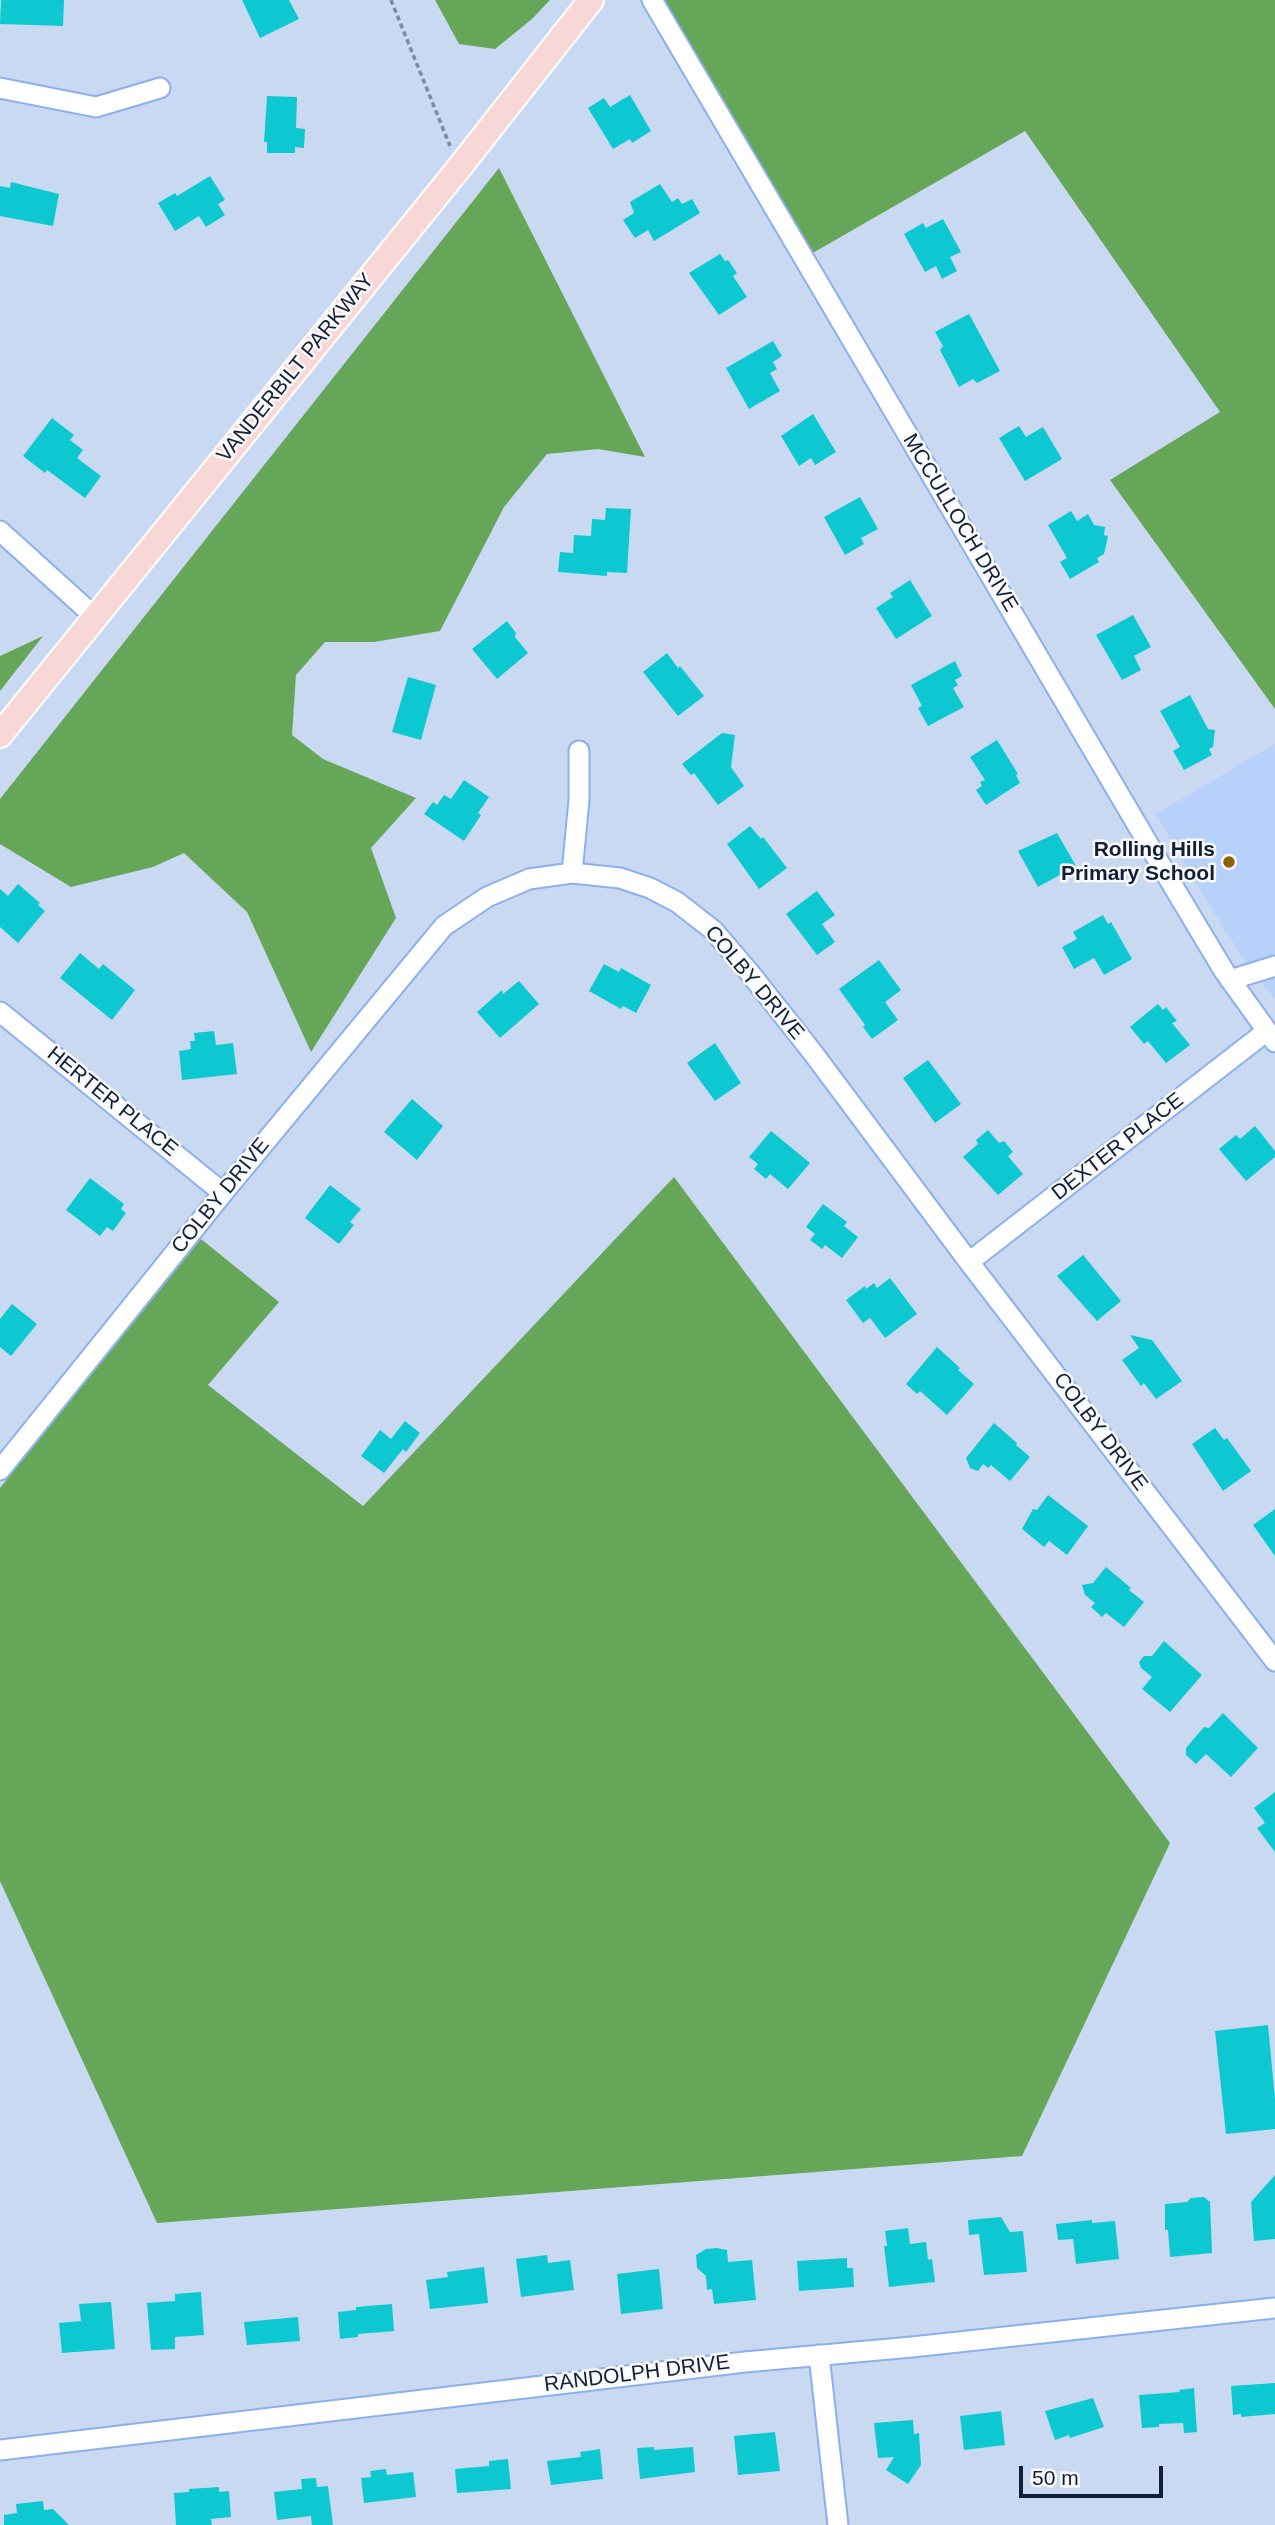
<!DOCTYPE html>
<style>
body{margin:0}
#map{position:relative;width:1275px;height:2525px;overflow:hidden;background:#c9d9f2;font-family:Helvetica,sans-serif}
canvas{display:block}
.scale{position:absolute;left:1019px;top:2466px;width:144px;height:32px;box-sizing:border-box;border:4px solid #121f37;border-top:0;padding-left:9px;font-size:21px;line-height:24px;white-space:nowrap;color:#121f37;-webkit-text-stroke:5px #f9f9f9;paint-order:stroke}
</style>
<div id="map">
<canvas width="1275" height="2525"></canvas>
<div class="scale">50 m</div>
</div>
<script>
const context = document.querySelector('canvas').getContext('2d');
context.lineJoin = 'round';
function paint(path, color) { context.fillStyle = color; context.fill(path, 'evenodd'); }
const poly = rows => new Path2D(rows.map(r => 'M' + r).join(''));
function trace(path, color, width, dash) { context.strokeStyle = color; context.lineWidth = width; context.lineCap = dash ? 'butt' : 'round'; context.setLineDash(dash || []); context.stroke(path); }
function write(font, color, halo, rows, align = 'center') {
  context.font = font + ' Helvetica,sans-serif'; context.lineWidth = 5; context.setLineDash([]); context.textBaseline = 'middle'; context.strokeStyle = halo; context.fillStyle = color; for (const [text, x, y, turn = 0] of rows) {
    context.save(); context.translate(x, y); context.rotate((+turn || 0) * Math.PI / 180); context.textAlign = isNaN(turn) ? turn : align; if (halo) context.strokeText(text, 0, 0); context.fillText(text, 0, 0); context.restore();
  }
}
const built = poly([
 [1275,744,1275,999,1244,959,1212,910,1156,814]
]);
const forest = poly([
 [435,0,550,0,532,19,495,49,459,44],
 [652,0,1275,0,1275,709,1110,480,1220,412,1025,131,804,258],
 [499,168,645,457,598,449,547,454,504,507,440,631,374,642,325,642,296,675,292,735,323,759,416,798,371,848,396,918,311,1052,247,912,184,853,153,867,71,887,0,844,0,799],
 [43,636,0,691,0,656],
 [674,1177,1170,1843,1022,2156,157,2223,0,1881,0,1488,201,1239,279,1302,208,1385,363,1506]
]);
const building = poly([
 [1,0,64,0,63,26,0,24],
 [242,0,289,0,299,19,260,38],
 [630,95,651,131,632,143,630,139,613,149,588,108,604,98,610,107],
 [267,96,297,97,296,128,305,129,304,148,295,147,295,153,267,153,267,142,264,142],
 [210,176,225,200,218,204,225,215,206,227,199,216,175,231,158,203,175,193,177,196],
 [11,182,59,194,53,226,0,216,0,186,10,188],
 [660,184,672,202,678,198,682,204,692,199,700,213,654,241,648,230,635,238,623,220,634,213,630,202],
 [943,219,961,252,950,257,957,271,942,279,936,266,925,272,904,234,923,223,926,228],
 [720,254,725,261,728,260,737,273,733,276,747,297,719,315,689,273],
 [969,314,1000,371,977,383,973,379,959,387,940,350,943,346,935,332],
 [773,341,782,356,773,362,777,369,770,373,780,391,749,409,726,368],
 [813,414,836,452,815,465,811,458,799,466,781,436],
 [52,418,74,435,70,440,83,450,77,458,101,476,85,498,47,470,45,473,23,456],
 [1019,426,1026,437,1043,427,1062,459,1025,481,999,438],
 [860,497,878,529,861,538,864,544,845,555,824,517],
 [606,508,631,509,627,573,607,572,607,576,558,572,560,552,573,553,574,535,591,536,592,519,605,520],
 [1071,511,1077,521,1088,514,1094,525,1105,527,1104,535,1108,536,1104,554,1097,558,1099,562,1070,579,1060,562,1067,558,1048,525],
 [910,580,932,616,896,639,876,608,893,597,890,593],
 [1133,615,1151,647,1134,656,1141,670,1122,680,1096,635],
 [507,621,516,633,515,637,528,653,497,679,472,649],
 [667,653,678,668,680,666,704,696,678,716,643,672],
 [955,661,962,676,955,680,958,685,953,688,964,707,928,726,918,708,922,706,911,685],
 [408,677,436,685,421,740,392,732],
 [1190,695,1208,729,1215,730,1213,747,1209,749,1212,755,1184,770,1173,751,1180,747,1160,711],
 [722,733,735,735,731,767,744,786,718,805,694,773,691,775,682,764],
 [997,740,1018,774,1016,775,1020,783,986,805,976,790,982,786,980,782,985,780,970,757],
 [464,780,489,797,478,813,481,815,464,841,424,814,433,802,437,805,444,795,451,799],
 [750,826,761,839,763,837,787,868,759,889,727,844],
 [1057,833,1076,866,1038,887,1018,851],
 [18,884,40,903,38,905,45,911,18,943,0,927,0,889,8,896],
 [817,891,835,915,822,924,835,942,817,955,786,914],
 [1103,915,1108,924,1111,922,1132,959,1104,975,1094,958,1074,969,1062,947,1077,939,1073,932],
 [80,953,99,969,103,964,135,990,112,1020,60,978],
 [879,960,901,990,885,1002,898,1020,872,1039,863,1027,865,1025,839,989],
 [604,964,619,972,621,968,651,985,636,1013,623,1006,621,1009,589,991],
 [519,981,539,1004,500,1038,477,1012,502,990,503,994],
 [1158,1004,1163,1010,1166,1007,1177,1021,1172,1023,1190,1045,1166,1063,1148,1041,1144,1044,1130,1027],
 [214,1031,216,1045,233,1043,237,1074,182,1080,179,1051,191,1049,190,1041,195,1041,194,1033],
 [715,1043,741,1083,715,1101,687,1063],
 [928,1060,961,1104,935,1123,903,1078],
 [412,1099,443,1126,417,1160,384,1132],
 [1255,1126,1275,1151,1275,1157,1246,1181,1219,1149,1236,1135,1240,1139],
 [988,1130,999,1143,1004,1141,1013,1152,1008,1156,1023,1174,998,1195,963,1157,978,1144,976,1140],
 [771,1131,810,1163,788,1189,770,1174,766,1179,754,1169,758,1164,749,1157],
 [90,1178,124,1204,121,1209,126,1213,113,1231,107,1227,100,1236,66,1210],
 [330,1185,361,1209,350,1222,354,1225,339,1244,305,1218],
 [823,1204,847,1222,844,1226,858,1237,842,1258,825,1245,822,1249,810,1240,815,1234,806,1227],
 [1083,1255,1121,1301,1097,1321,1057,1276],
 [890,1278,917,1314,885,1338,870,1318,863,1323,846,1300,865,1286,866,1289,874,1283,877,1288],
 [12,1304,37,1324,11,1356,0,1347,0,1319],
 [1130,1335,1152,1340,1182,1381,1156,1399,1144,1383,1141,1386,1122,1360,1139,1348],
 [937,1347,960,1368,958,1370,974,1384,947,1415,920,1391,917,1394,906,1384],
 [405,1421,420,1433,406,1452,403,1449,384,1473,361,1456,380,1430,391,1439],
 [994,1423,1017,1443,1016,1445,1030,1457,1010,1481,991,1465,988,1468,983,1464,978,1471,970,1468,966,1458],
 [1215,1428,1224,1440,1227,1438,1251,1471,1223,1491,1192,1444],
 [1048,1495,1088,1526,1067,1555,1049,1541,1044,1547,1022,1529,1033,1509,1037,1510],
 [1275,1509,1275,1556,1253,1525],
 [1106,1567,1131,1588,1129,1590,1144,1602,1124,1627,1106,1613,1102,1617,1091,1607,1095,1603,1085,1595,1082,1585,1093,1583],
 [1164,1641,1202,1675,1170,1712,1142,1689,1152,1677,1141,1668,1139,1662,1144,1656,1152,1656],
 [1223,1713,1258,1748,1231,1777,1206,1754,1196,1764,1186,1755,1186,1748,1204,1727,1209,1728],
 [1275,1792,1275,1852,1257,1828,1265,1823,1254,1808],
 [1268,2025,1275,2099,1275,2129,1226,2134,1215,2031],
 [1275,2175,1275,2239,1254,2241,1251,2202],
 [1204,2197,1210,2202,1212,2253,1170,2257,1168,2230,1165,2230,1165,2204,1187,2202,1191,2198],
 [1001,2217,1010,2232,1023,2231,1027,2272,984,2275,979,2234,969,2235,968,2220],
 [1092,2220,1092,2223,1115,2221,1119,2259,1076,2264,1073,2239,1058,2240,1056,2224],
 [908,2228,910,2244,926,2242,928,2260,932,2259,935,2282,889,2287,884,2246,887,2246,885,2231],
 [717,2248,727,2250,728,2262,752,2260,756,2300,714,2304,712,2289,707,2290,706,2276,697,2268,696,2255,706,2249],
 [547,2255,548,2263,570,2260,574,2290,521,2297,516,2259],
 [847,2258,847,2268,853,2268,854,2287,799,2291,797,2261],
 [484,2267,488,2303,430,2309,426,2280,448,2277,447,2272],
 [659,2269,663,2309,621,2314,617,2274],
 [201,2292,204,2335,175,2337,175,2349,151,2350,147,2303,175,2301,175,2294],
 [111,2302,115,2349,62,2353,59,2323,81,2321,79,2304],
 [392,2304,394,2331,358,2334,358,2337,340,2339,338,2312,356,2310,356,2307],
 [298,2317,300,2341,247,2345,244,2322],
 [1275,2383,1275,2414,1241,2417,1241,2414,1233,2415,1231,2386],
 [1194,2388,1197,2432,1184,2433,1183,2423,1159,2424,1159,2427,1142,2428,1139,2395,1180,2392,1179,2390],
 [1093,2398,1104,2427,1070,2438,1069,2435,1055,2440,1045,2411],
 [1001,2411,1005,2445,964,2450,960,2416],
 [913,2420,914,2434,919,2433,921,2465,908,2484,886,2470,894,2457,878,2458,874,2423],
 [775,2432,780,2471,738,2475,734,2436],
 [654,2447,654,2450,693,2447,695,2472,640,2479,637,2448],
 [600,2449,603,2479,551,2485,547,2461,581,2457,580,2452],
 [508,2459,511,2489,457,2493,455,2469,489,2466,489,2461],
 [386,2469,387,2475,413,2472,416,2497,364,2503,361,2478,371,2477,370,2471],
 [316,2478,317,2487,328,2486,333,2525,312,2525,311,2516,277,2520,274,2492,302,2489,301,2479],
 [219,2487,219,2492,229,2491,231,2517,211,2519,212,2525,176,2525,174,2493,189,2492,189,2489],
 [43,2501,44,2510,53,2509,69,2525,4,2525,4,2515,17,2513,16,2504]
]);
const path = poly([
 [391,0,450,146]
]);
const minor = poly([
 [652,0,1176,891,1224,971,1275,1042],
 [0,88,96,107,160,88],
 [0,531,95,617],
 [572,873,579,800,579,751],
 [1230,980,1275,966],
 [0,1012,223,1193],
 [969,1262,1267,1031],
 [0,1470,223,1193,444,926,487,897,529,879,572,873,620,878,650,888,677,902,713,930,749,972,813,1053,969,1262,1275,1661],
 [819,2355,838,2525],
 [0,2450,745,2362,912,2347,1275,2308]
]);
const major = poly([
 [0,735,459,168,591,0]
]);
const markers = [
 [1229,862,7,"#8b6304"]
];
const streetNames = [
 ["VANDERBILT PARKWAY",296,368,-51],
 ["MCCULLOCH DRIVE",960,523,59],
 ["COLBY DRIVE",754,983,50],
 ["HERTER PLACE",112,1102,39],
 ["DEXTER PLACE",1118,1147,-38],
 ["COLBY DRIVE",221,1196,-51],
 ["COLBY DRIVE",1100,1432,53],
 ["RANDOLPH DRIVE",637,2374,-7]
];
const poiNames = [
 ["Rolling Hills",1215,850],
 ["Primary School",1215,874]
];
paint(built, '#b7d1fb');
paint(forest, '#66a659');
paint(building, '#0dc8d1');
trace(minor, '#8bb0ed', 23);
trace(major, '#fff', 28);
trace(path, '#7c8ba4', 3.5, [5, 3.5]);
trace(minor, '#fff', 19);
trace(major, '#f7d8d7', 24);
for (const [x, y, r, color] of markers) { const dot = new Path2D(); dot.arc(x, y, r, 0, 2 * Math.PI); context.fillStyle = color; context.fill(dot); trace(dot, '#f9f9f9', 2.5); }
write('21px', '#121f37', '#f9f9f9', streetNames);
write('bold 21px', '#121f37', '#f9f9f9', poiNames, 'right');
</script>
